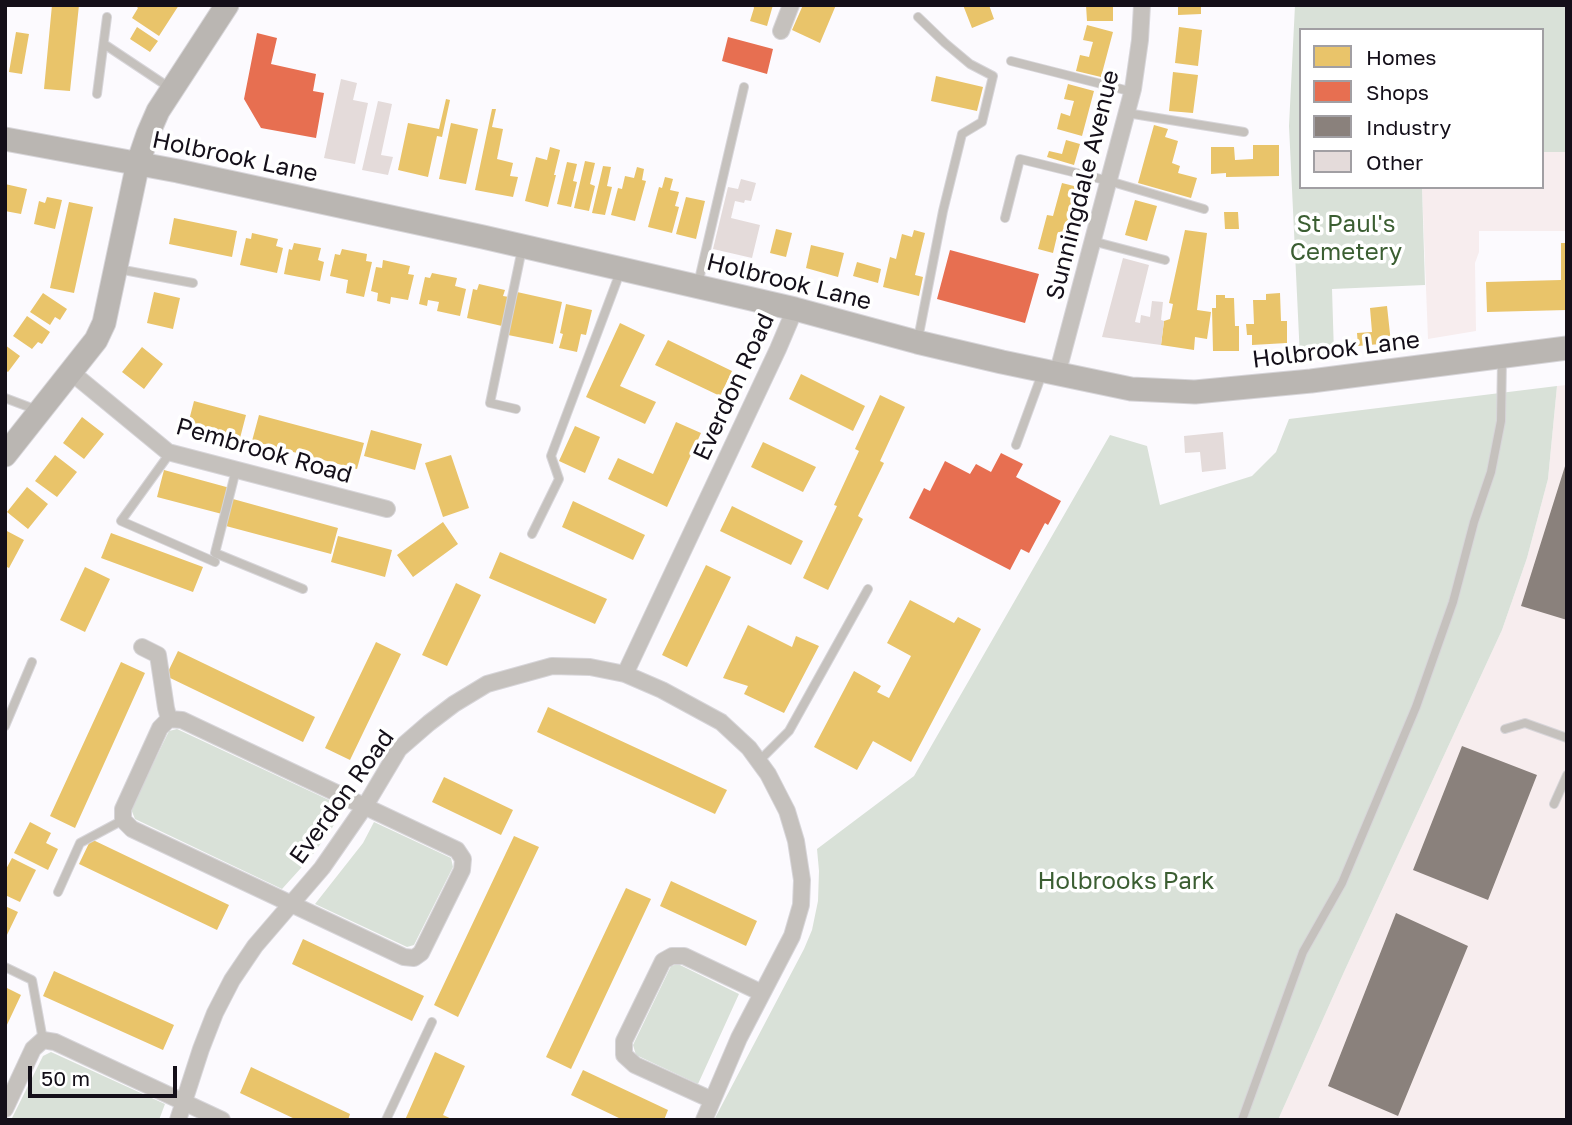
<!DOCTYPE html>
<style>
body{margin:0}
#map{position:relative;width:1572px;height:1125px;overflow:hidden;background:#fcfafe;font-family:"Golos Text",sans-serif}
canvas{display:block}
.frame{position:absolute;inset:0;border:7px solid #140f19;pointer-events:none}
.legend{position:absolute;left:1299px;top:28px;width:245px;height:161px;box-sizing:border-box;background:#fff;border:2px solid #a19fa3;margin:0;padding:9px 12px;list-style:none;font-size:21px;color:#140f19}
.legend li{display:flex;align-items:center;gap:14px;height:35px}
.legend b{width:35px;border:2px solid #a19fa3}
.scale{position:absolute;left:28px;top:1066px;width:149px;height:32px;box-sizing:border-box;border:4px solid #140f19;border-top:0;padding-left:9px;font-size:21px;line-height:24px;white-space:nowrap;color:#140f19;-webkit-text-stroke:5px #fff;paint-order:stroke}
</style>
<div id="map">
<canvas width="1572" height="1125"></canvas>
<div class="frame"></div>
<ul class="legend">
<li><b style="height:19px;background:#e9c46a"></b>Homes</li>
<li><b style="height:19px;background:#e76f51"></b>Shops</li>
<li><b style="height:19px;background:#8a817c"></b>Industry</li>
<li><b style="height:19px;background:#e4dbda"></b>Other</li>
</ul>
<div class="scale">50 m</div>
</div>
<script>
const context = document.querySelector('canvas').getContext('2d');
context.lineJoin = 'round';
function paint(path, color) { context.fillStyle = color; context.fill(path, 'evenodd'); }
const poly = rows => new Path2D(rows.map(r => 'M' + r).join(''));
function trace(path, color, width, dash) { context.strokeStyle = color; context.lineWidth = width; context.lineCap = dash ? 'butt' : 'round'; context.setLineDash(dash || []); context.stroke(path); }
function write(font, color, halo, rows, align = 'center') {
  context.font = font + ' "Golos Text",sans-serif'; context.lineWidth = 7; context.setLineDash([]); context.textBaseline = 'middle'; context.strokeStyle = halo; context.fillStyle = color; for (const [text, x, y, turn = 0] of rows) {
    context.save(); context.translate(x, y); context.rotate((+turn || 0) * Math.PI / 180); context.textAlign = isNaN(turn) ? turn : align; if (halo) context.strokeText(text, 0, 0); context.fillText(text, 0, 0); context.restore();
  }
}
const industrial = poly([
 [1542,152,1567,152,1567,231,1479,231,1479,252,1475,263,1476,331,1428,339,1422,187,1542,187],
 [1567,385,1567,1120,1278,1120,1344,972,1502,630,1527,558,1548,479,1557,386]
]);
const green = poly([
 [1295,5,1567,5,1567,152,1542,152,1542,30,1301,30,1301,187,1422,187,1425,285,1332,289,1334,354,1300,358,1289,126],
 [1557,386,1548,479,1527,558,1502,630,1344,972,1278,1120,714,1120,804,949,812,930,818,901,819,871,817,849,914,776,1110,435,1147,446,1160,505,1252,476,1276,452,1289,419],
 [177,729,344,807,332,828,311,857,282,889,135,819,131,809,169,731],
 [374,822,451,858,453,867,414,945,407,947,315,904,363,843],
 [678,964,739,994,698,1084,636,1055,633,1045,671,966],
 [51,1052,165,1104,159,1120,11,1120,43,1056]
]);
const homes = poly([
 [52,5,79,5,70,91,44,89],
 [135,5,179,5,159,36,132,18,138,8],
 [753,5,773,5,767,26,750,21,754,8],
 [803,5,836,5,820,43,792,30],
 [963,5,989,5,994,19,972,28],
 [1086,5,1113,5,1113,21,1087,21],
 [1178,5,1201,5,1201,14,1178,15],
 [1087,25,1113,32,1101,77,1076,71,1080,55,1089,57,1091,49,1093,42,1083,40],
 [137,27,158,41,150,52,130,39],
 [1179,27,1202,30,1198,66,1175,63],
 [16,32,29,34,22,74,9,72],
 [1173,72,1198,75,1193,113,1169,111],
 [936,76,983,87,977,111,931,101],
 [1068,84,1094,91,1082,136,1057,129,1061,113,1070,116,1072,108,1074,101,1064,99],
 [446,99,450,100,442,137,437,136,428,177,398,170,408,123,439,129],
 [492,109,496,109,492,127,503,129,497,159,513,163,510,176,518,177,513,197,475,190],
 [451,123,478,129,466,184,439,179],
 [1154,125,1168,129,1165,137,1178,141,1172,163,1180,166,1178,173,1197,178,1191,198,1138,183],
 [1066,140,1080,144,1074,165,1047,157,1049,151,1062,154],
 [1253,145,1279,145,1279,176,1226,177,1226,173,1211,174,1211,147,1234,147,1235,160,1253,159],
 [550,147,560,150,554,175,556,175,548,207,525,201,536,157,547,160],
 [585,161,595,163,590,184,595,186,589,211,574,208],
 [567,162,577,164,573,181,577,182,571,207,557,204],
 [603,166,611,167,607,186,612,187,605,215,592,213],
 [637,167,644,169,642,180,646,181,635,221,611,215,618,188,622,189,625,176,634,178],
 [665,177,673,179,670,190,679,192,675,206,679,207,672,233,648,227,659,187,662,188],
 [1062,183,1082,188,1070,235,1058,232,1053,253,1038,249,1047,215,1053,216],
 [5,184,27,189,21,214,5,211],
 [47,197,62,200,55,229,34,224,39,201,45,203],
 [686,197,705,201,696,239,676,234],
 [1135,200,1157,206,1147,241,1125,235],
 [69,202,93,207,74,293,50,288],
 [1224,212,1238,212,1239,229,1225,229],
 [174,218,237,231,232,257,169,244],
 [776,229,792,233,786,257,770,253],
 [914,230,925,233,915,275,923,277,919,296,883,287,890,257,896,259,902,234,912,237],
 [1185,230,1207,233,1197,310,1211,312,1207,339,1195,337,1194,350,1161,345,1164,321,1170,319,1173,304,1169,303],
 [252,233,278,239,276,246,283,248,277,273,240,265,246,238,251,239],
 [294,243,321,248,318,260,324,262,320,281,284,274,289,249,292,250],
 [1561,243,1567,243,1567,310,1487,312,1486,282,1561,280],
 [811,245,844,253,838,277,806,268],
 [342,249,367,254,366,261,372,262,364,297,346,293,348,280,330,276,335,254,340,255],
 [383,260,410,266,408,274,414,275,408,300,391,297,390,304,377,301,378,293,371,291,376,267,382,268],
 [857,262,881,269,878,283,853,276],
 [432,273,457,278,455,286,466,289,460,316,437,311,439,302,428,300,427,306,419,304,425,277,430,278],
 [479,284,505,290,503,296,509,297,502,326,467,318,473,289,477,290],
 [154,292,180,298,173,329,147,323],
 [517,292,562,302,553,344,508,335],
 [43,293,67,309,60,320,55,317,50,325,30,312],
 [1280,293,1281,321,1287,321,1287,343,1252,345,1252,335,1247,335,1246,324,1254,324,1253,300,1266,300,1266,294],
 [1216,295,1225,295,1225,298,1234,298,1235,326,1239,326,1239,351,1213,351,1212,308,1216,308],
 [566,304,592,310,586,335,581,334,577,352,559,348,563,334,560,333],
 [1387,306,1391,343,1358,346,1357,333,1372,332,1370,308],
 [27,316,50,332,42,344,38,342,32,349,13,336],
 [620,323,645,335,620,386,656,402,645,424,586,397],
 [668,340,732,371,720,396,655,365],
 [5,345,20,356,8,372,5,370],
 [142,347,163,364,144,389,122,372],
 [801,374,865,406,853,431,789,399],
 [880,395,905,407,880,461,884,463,858,516,863,519,828,590,803,578,837,506,834,505,859,451,855,449],
 [194,401,246,415,239,442,187,428],
 [259,415,364,443,357,469,252,441],
 [82,417,104,434,84,459,63,443],
 [676,422,701,433,667,507,608,479,618,458,653,474],
 [575,426,600,437,585,473,559,461],
 [371,430,422,444,415,470,364,456],
 [763,442,816,467,803,492,751,467],
 [55,455,77,472,57,497,35,481],
 [451,455,469,508,443,517,425,463],
 [164,470,230,488,222,514,157,497],
 [27,487,48,504,28,529,7,512],
 [233,499,338,528,331,554,226,526],
 [573,501,645,535,633,560,562,527],
 [732,506,803,541,791,565,720,531],
 [443,522,458,544,413,577,397,555],
 [5,530,24,540,9,568,5,566],
 [111,533,203,567,193,592,101,558],
 [338,536,392,550,385,577,331,562],
 [500,552,607,599,595,624,489,578],
 [706,565,731,577,687,667,662,655],
 [85,567,110,579,85,632,60,620],
 [456,583,481,595,447,666,422,655],
 [910,600,954,623,958,617,981,629,911,762,873,741,857,770,814,747,854,671,881,686,877,692,889,698,911,656,887,643],
 [748,625,792,647,796,636,819,646,784,713,744,694,748,686,723,678],
 [376,642,401,654,350,760,325,748],
 [178,651,315,717,303,742,166,676],
 [121,662,145,673,75,828,50,816],
 [548,707,727,790,715,814,537,732],
 [444,777,513,810,501,835,432,802],
 [30,822,51,833,46,843,58,849,48,870,14,853],
 [514,836,539,847,458,1017,434,1005],
 [91,839,229,905,217,930,79,864],
 [12,858,36,870,20,902,5,895,5,871],
 [671,881,757,921,746,946,660,906],
 [626,888,651,899,571,1069,546,1057],
 [5,906,18,912,5,939],
 [303,939,424,996,412,1021,292,964],
 [54,971,174,1025,163,1050,43,996],
 [5,987,21,995,5,1029],
 [435,1052,465,1066,443,1115,454,1120,405,1120],
 [251,1067,350,1114,348,1120,297,1120,240,1093],
 [583,1070,668,1110,664,1120,623,1120,571,1095]
]);
const shops = poly([
 [257,33,277,38,271,64,316,74,313,91,324,93,316,138,261,128,244,99],
 [728,37,773,49,767,74,722,61],
 [950,250,1039,274,1025,323,937,299],
 [1001,453,1023,464,1016,477,1061,501,1048,525,1045,523,1029,553,1021,549,1010,570,909,518,924,488,930,491,945,461,970,474,976,464,991,472]
]);
const industry = poly([
 [1566,463,1567,463,1567,620,1521,606],
 [1462,746,1537,775,1488,900,1413,870],
 [1396,913,1468,946,1398,1116,1328,1086]
]);
const building = poly([
 [341,79,357,83,353,100,368,103,355,164,324,158],
 [378,101,392,104,381,155,393,157,388,175,362,170],
 [741,179,756,183,751,201,745,200,744,203,735,201,731,218,760,225,752,258,713,249,728,187,738,189],
 [1123,258,1149,265,1135,322,1140,323,1141,315,1150,317,1152,301,1163,302,1161,320,1164,321,1161,345,1102,337],
 [1223,432,1226,469,1202,472,1200,452,1185,453,1184,436]
]);
const lane = poly([
 [104,44,170,88],
 [1011,61,1133,92],
 [97,94,107,17],
 [1127,113,1244,132],
 [1005,218,1020,159,1109,181,1204,209],
 [1092,241,1165,260],
 [118,269,193,283],
 [698,284,744,87],
 [918,339,943,211,962,134,982,122,993,76,970,64,945,43,918,17],
 [5,398,37,410],
 [516,409,490,403,522,249],
 [1016,445,1042,374],
 [170,453,121,521,215,562],
 [236,470,215,553,303,589],
 [532,534,559,479,551,456,621,270],
 [5,726,32,662],
 [1505,729,1525,723,1567,738],
 [759,761,789,731,868,589],
 [1554,804,1567,775],
 [58,892,80,843,123,820],
 [5,967,32,980,43,1040],
 [386,1120,432,1022],
 [1242,1120,1303,952,1342,883,1416,707,1453,602,1474,522,1491,472,1501,421,1502,360]
]);
const street = poly([
 [781,31,791,5],
 [71,372,168,452,387,509],
 [1057,375,1133,89,1140,40,1142,5],
 [142,647,158,655,166,708,169,719],
 [625,674,778,349,795,309],
 [169,719,182,720,457,850,463,859,462,870,421,953,414,958,404,957,132,829,123,820,123,809,160,728,169,719],
 [712,1100,635,1065,624,1055,624,1041,663,961,672,956,684,956,762,993],
 [5,1109,33,1049,43,1040,55,1042,222,1120],
 [178,1120,201,1049,215,1013,232,980,255,946,322,868,365,806,399,749,429,723,454,704,487,684,552,666,590,667,625,674,662,690,721,722,749,748,768,774,787,811,796,841,802,880,801,905,792,936,739,1038,704,1120]
]);
const secondary = poly([
 [5,139,178,171,483,237,795,309,917,342,1002,362,1131,389,1195,392,1311,381,1567,348],
 [5,455,96,340,104,323,138,163,148,134,158,111,227,5]
]);
const streetNames = [
 ["Holbrook Lane",235,157,12],
 ["Sunningdale Avenue",1083,185,-76],
 ["Holbrook Lane",789,282,14],
 ["Holbrook Lane",1336,350,-7],
 ["Everdon Road",734,387,-65],
 ["Pembrook Road",264,451,16],
 ["Everdon Road",342,797,-54]
];
const parkNames = [
 ["St Paul's",1346,224],
 ["Cemetery",1346,252],
 ["Holbrooks Park",1126,881]
];
paint(industrial, '#f7edee');
paint(green, '#d9e1d8');
paint(homes, '#e9c46a');
paint(shops, '#e76f51');
paint(industry, '#8a817c');
paint(building, '#e4dbda');
trace(lane, '#d7d5d9', 10);
trace(street, '#d7d5d9', 18);
trace(secondary, '#d7d5d9', 25);
trace(lane, '#c5c1bd', 8);
trace(street, '#c5c1bd', 16);
trace(secondary, '#bab6b2', 23);
write('24px', '#140f19', '#fff', streetNames);
write('24px', '#3b5e32', '#fff', parkNames);
</script>
